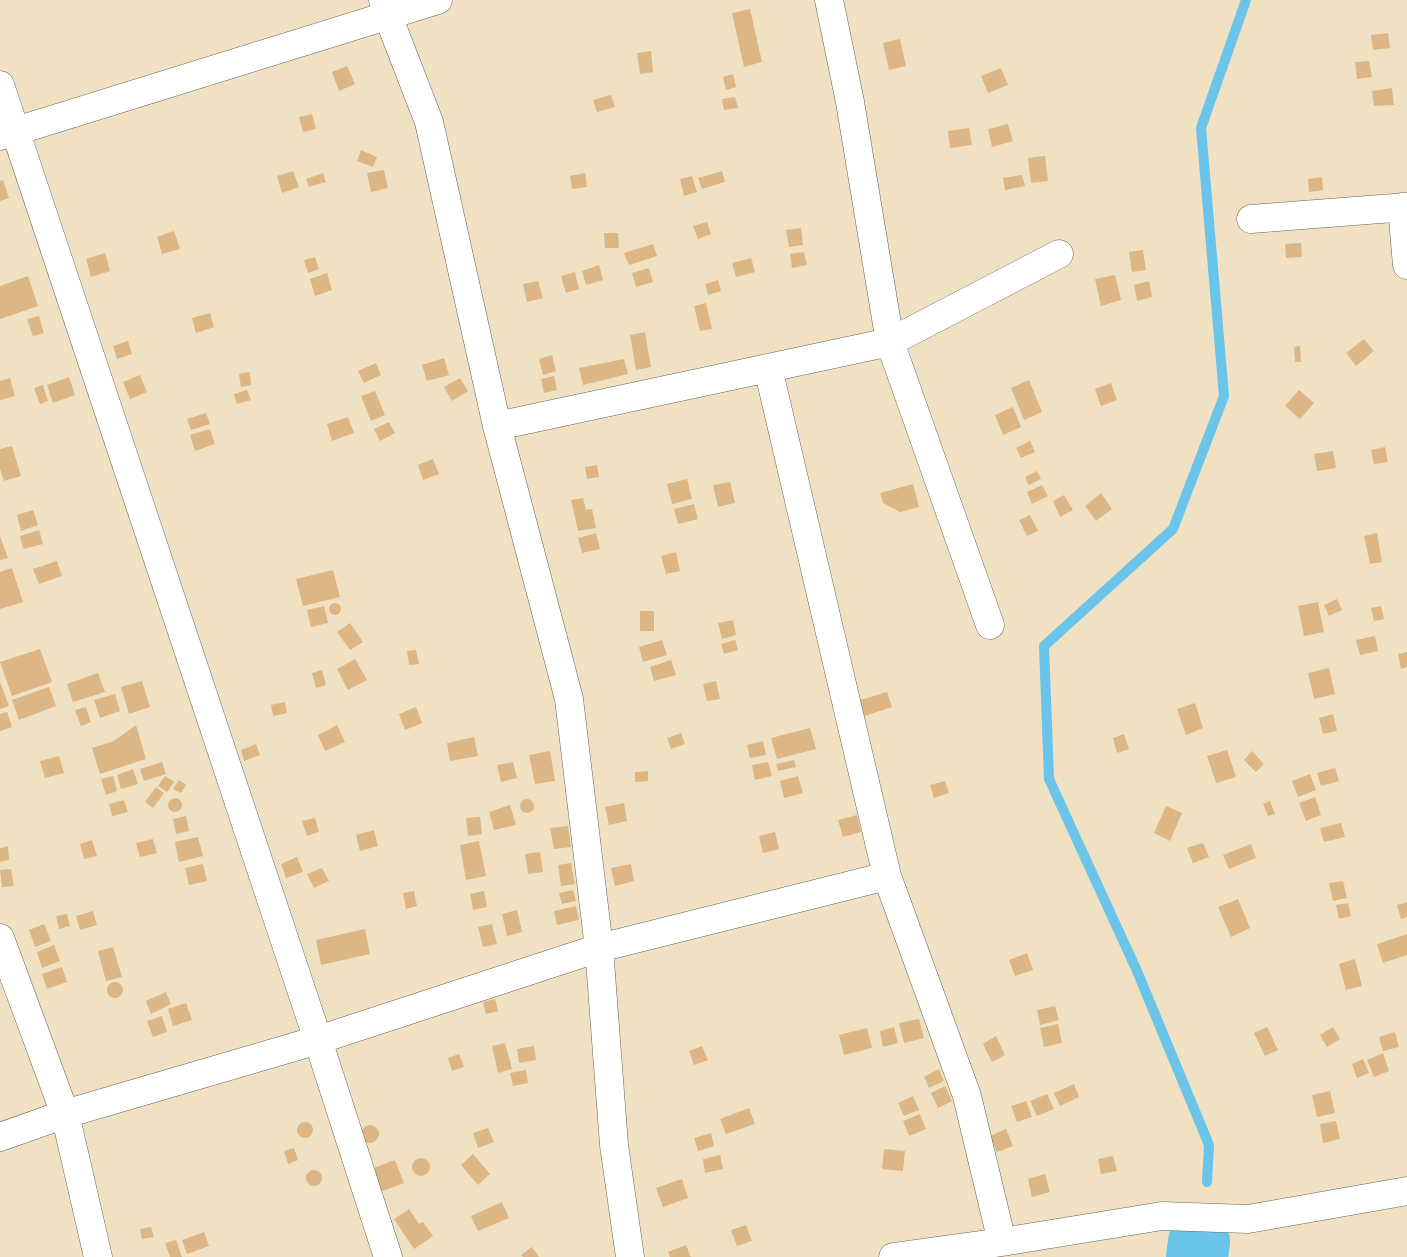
<!DOCTYPE html>
<style>
body{margin:0}
canvas{display:block;background:#f0e1c3}
</style>
<canvas width="1407" height="1257"></canvas>
<script>
const context = document.querySelector('canvas').getContext('2d');
context.lineJoin = 'round';
const poly = rows => new Path2D(rows.map(r => 'M' + r).join(''));
function trace(path, color, width, dash) { context.strokeStyle = color; context.lineWidth = width; context.lineCap = dash ? 'butt' : 'round'; context.setLineDash(dash || []); context.stroke(path); }
function paint(path, color) { context.fillStyle = color; context.fill(path, 'evenodd'); }
const stream = poly([
 [1207,1182,1209,1145,1137,971,1049,779,1044,646,1173,529,1224,396,1201,128,1246,0]
]);
const river = poly([
 [1197,1257,1199,1242]
]);
const building = poly([
 [750,9,762,62,744,67,732,13],
 [1388,33,1390,48,1373,50,1371,35],
 [900,39,906,66,889,70,883,43],
 [651,51,653,72,640,74,637,53],
 [1369,61,1372,77,1357,79,1355,62],
 [347,66,355,84,339,91,332,72],
 [1001,68,1008,85,988,93,981,76],
 [733,74,736,87,726,90,723,77],
 [1392,88,1394,105,1374,106,1372,91],
 [611,95,615,107,597,112,593,100],
 [735,97,738,108,724,110,722,99],
 [312,114,316,129,303,132,299,117],
 [1008,124,1013,141,992,147,988,129],
 [969,128,972,145,950,148,948,131],
 [361,150,377,157,373,167,357,161],
 [1045,156,1048,181,1031,183,1028,158],
 [384,170,388,188,371,192,367,173],
 [293,171,299,187,282,193,277,176],
 [722,171,725,182,702,189,698,178],
 [323,173,326,182,309,187,306,179],
 [585,173,587,187,572,189,570,176],
 [1022,175,1025,186,1005,190,1003,178],
 [692,176,697,192,684,196,680,179],
 [1322,177,1323,190,1309,192,1308,179],
 [3,180,9,198,0,201,0,181],
 [707,222,711,234,698,239,693,226],
 [801,228,803,245,789,247,786,230],
 [174,231,180,249,162,254,157,237],
 [604,233,618,233,619,248,605,248],
 [1301,243,1302,257,1286,258,1285,244],
 [653,244,657,256,629,265,624,253],
 [1143,250,1146,270,1132,272,1129,252],
 [804,252,807,265,792,268,790,254],
 [105,253,110,271,91,277,86,259],
 [315,257,319,269,308,273,304,260],
 [751,258,755,272,736,277,732,263],
 [599,265,603,280,586,285,582,271],
 [649,268,653,282,636,287,632,273],
 [575,272,579,289,566,293,561,276],
 [327,273,332,290,315,296,310,279],
 [1115,275,1121,300,1101,306,1095,279],
 [28,276,38,306,0,319,0,286],
 [718,280,721,291,708,295,705,284],
 [538,281,543,298,527,302,523,284],
 [1149,281,1152,297,1137,301,1134,285],
 [706,303,712,329,700,331,694,306],
 [210,313,214,327,196,333,192,318],
 [39,316,44,333,33,336,27,319],
 [645,332,651,367,636,370,630,335],
 [1364,339,1374,351,1356,366,1346,353],
 [128,341,132,354,117,359,113,346],
 [1300,346,1301,362,1295,362,1294,347],
 [552,355,556,371,543,375,539,359],
 [444,358,449,375,427,381,422,365],
 [624,359,628,374,583,385,579,368],
 [376,363,381,375,364,383,358,371],
 [250,372,251,385,241,387,239,374],
 [140,375,147,392,130,399,123,382],
 [554,376,557,390,544,393,541,379],
 [69,377,75,395,53,403,47,385],
 [10,378,15,396,0,400,0,381],
 [460,378,468,391,452,401,444,387],
 [1029,380,1042,412,1024,420,1011,388],
 [1111,383,1117,400,1101,406,1095,389],
 [43,385,48,401,40,404,34,388],
 [247,390,251,400,237,404,234,394],
 [1299,390,1314,403,1300,419,1285,406],
 [375,391,385,415,371,421,361,396],
 [1013,407,1021,427,1003,435,995,415],
 [206,413,210,424,191,430,187,419],
 [348,417,354,433,332,441,327,424],
 [389,422,395,433,380,441,374,429],
 [210,429,215,444,195,451,190,435],
 [1030,441,1035,452,1021,458,1016,448],
 [12,446,21,476,4,481,0,469,0,449],
 [1385,447,1388,462,1374,464,1371,450],
 [1333,451,1336,468,1317,471,1314,454],
 [433,459,439,474,423,480,418,465],
 [597,465,599,477,587,479,585,467],
 [1037,471,1041,479,1029,485,1025,477],
 [687,479,692,499,672,504,667,484],
 [730,482,735,503,718,507,713,485],
 [913,484,919,507,900,512,883,503,880,493],
 [1042,485,1048,496,1032,504,1027,492],
 [1101,493,1112,509,1096,521,1085,506],
 [1064,495,1073,510,1060,517,1053,501],
 [583,498,586,510,592,509,596,528,578,531,571,500],
 [694,504,698,519,678,524,674,509],
 [33,510,38,525,21,531,17,515],
 [1030,515,1038,531,1027,536,1019,520],
 [39,530,43,544,23,549,20,536],
 [596,533,600,549,582,553,578,538],
 [1377,533,1382,562,1370,564,1364,536],
 [0,536,8,558,0,560],
 [676,552,680,571,666,574,661,556],
 [57,561,62,576,39,584,33,569],
 [12,568,23,602,0,609,0,572],
 [333,570,340,597,303,606,296,579],
 [1337,599,1342,610,1329,616,1324,605],
 [1318,602,1324,632,1304,636,1298,606],
 '329 609a6 6 0 1 1 12 0a6 6 0 1 1-12 0Z',
 [324,606,328,623,311,627,307,610],
 [1381,606,1384,619,1374,621,1371,608],
 [640,611,654,611,654,631,640,631],
 [733,620,736,635,722,639,718,623],
 [350,623,363,642,350,650,337,632],
 [1375,636,1378,651,1360,655,1356,640],
 [662,640,667,655,643,662,639,647],
 [735,640,738,650,724,654,721,644],
 [40,649,52,682,12,696,0,662],
 [416,650,419,664,409,665,407,651],
 [1407,652,1407,667,1401,669,1398,654],
 [355,659,367,680,348,690,337,669],
 [671,660,676,675,654,681,650,667],
 [1329,668,1335,694,1314,699,1308,673],
 [322,670,326,685,316,688,312,673],
 [98,673,105,692,73,702,67,684],
 [142,681,150,707,129,714,121,687],
 [716,681,720,699,707,701,703,684],
 [0,682,9,706,0,709],
 [49,687,56,706,19,720,12,700],
 [887,692,892,707,861,717,857,701],
 [115,694,120,711,100,718,94,700],
 [285,702,287,713,273,716,271,705],
 [1195,703,1203,728,1186,735,1177,709],
 [86,707,91,722,81,726,75,710],
 [416,707,422,723,405,730,399,714],
 [7,712,12,727,0,731,0,714],
 [1333,714,1337,731,1323,734,1319,718],
 [136,725,146,759,100,774,92,748,114,741],
 [337,725,345,742,325,751,318,735],
 [810,728,816,749,777,759,771,738],
 [681,733,685,744,671,749,667,738],
 [1124,734,1129,749,1117,753,1113,738],
 [474,737,478,756,450,761,447,743],
 [763,741,766,755,750,758,747,745],
 [256,744,260,755,244,761,241,750],
 [1227,750,1236,777,1216,783,1207,756],
 [550,751,555,781,535,784,529,755],
 [1252,751,1264,764,1256,772,1244,760],
 [59,756,64,773,45,778,40,761],
 [794,760,796,767,778,771,776,764],
 [162,762,166,774,144,781,140,769],
 [513,762,517,778,501,782,497,765],
 [768,762,772,776,755,780,752,765],
 [1335,768,1339,781,1321,786,1317,773],
 [133,769,138,784,121,789,117,775],
 [648,771,648,781,635,782,635,772],
 [1310,774,1316,790,1298,797,1292,781],
 [113,776,117,791,106,795,101,779],
 [165,776,174,782,167,792,158,786],
 [798,776,803,793,784,798,780,781],
 [179,780,186,785,181,793,173,789],
 [945,781,949,793,934,798,930,785],
 [156,787,164,793,153,808,145,802],
 [1315,797,1321,815,1306,821,1299,803],
 '168 805a7 7 0 1 1 14 0a7 7 0 1 1-14 0Z',
 '520 806a7 7 0 1 1 14 0a7 7 0 1 1-14 0Z',
 [124,800,128,812,112,816,109,804],
 [1270,801,1275,814,1268,816,1263,804],
 [624,803,627,821,609,825,605,807],
 [510,805,516,825,494,830,489,812],
 [1166,806,1182,813,1170,841,1154,833],
 [857,815,861,832,843,837,838,820],
 [186,816,189,831,176,834,173,819],
 [480,817,482,834,468,836,466,818],
 [315,818,319,832,307,836,302,821],
 [1341,823,1345,837,1324,842,1320,828],
 [568,826,571,847,554,849,550,828],
 [374,830,378,846,360,851,356,835],
 [775,832,779,849,763,853,759,836],
 [198,837,203,856,179,862,175,842],
 [153,839,157,853,140,857,136,843],
 [92,840,97,856,84,859,80,844],
 [479,841,486,876,466,880,460,845],
 [1203,843,1209,857,1193,863,1187,848],
 [1251,844,1256,858,1229,869,1223,855],
 [8,846,9,860,0,862,0,848],
 [540,852,543,872,528,874,525,854],
 [297,857,303,872,286,878,281,864],
 [571,863,575,884,561,886,558,865],
 [203,864,207,881,189,885,185,868],
 [631,864,634,881,615,886,611,868],
 [322,868,329,881,314,888,307,874],
 [11,869,14,886,2,887,0,870],
 [1343,881,1347,898,1333,901,1329,883],
 [573,890,576,901,562,904,559,893],
 [414,891,417,906,406,909,403,893],
 [484,891,487,907,473,910,470,894],
 [1238,899,1250,928,1231,937,1218,907],
 [1407,902,1407,917,1401,919,1397,905],
 [1348,903,1351,916,1339,919,1336,905],
 [576,906,579,920,557,925,554,911],
 [517,910,522,932,507,936,502,914],
 [93,911,97,925,80,930,76,916],
 [67,914,70,926,59,929,56,916],
 [44,924,51,941,35,947,29,930],
 [492,924,497,944,483,947,478,927],
 [365,929,370,954,321,965,316,940],
 [1407,934,1407,955,1383,963,1377,944],
 [54,945,60,961,42,968,37,952],
 [113,947,122,977,106,981,98,951],
 [1027,953,1033,970,1015,976,1009,960],
 [1355,959,1362,986,1346,990,1339,964],
 [62,967,67,982,47,989,42,974],
 '107 990a8 8 0 1 1 16 0a8 8 0 1 1-16 0Z',
 [166,992,171,1004,151,1014,146,1001],
 [495,999,498,1011,486,1014,483,1002],
 [186,1003,192,1020,173,1026,168,1009],
 [1055,1006,1059,1020,1040,1025,1037,1010],
 [162,1016,167,1032,153,1037,147,1021],
 [919,1019,924,1038,904,1043,899,1023],
 [1058,1024,1062,1043,1044,1047,1040,1028],
 [894,1027,898,1043,883,1047,880,1031],
 [1267,1027,1278,1050,1265,1056,1254,1033],
 [1333,1027,1340,1039,1327,1047,1320,1035],
 [867,1028,872,1048,844,1055,839,1035],
 [1395,1032,1399,1047,1383,1051,1379,1037],
 [996,1036,1005,1055,992,1062,983,1044],
 [505,1043,512,1069,498,1073,492,1046],
 [534,1046,536,1060,519,1063,517,1049],
 [702,1046,708,1060,694,1065,689,1051],
 [1383,1053,1389,1071,1374,1077,1367,1060],
 [459,1054,464,1067,452,1071,448,1058],
 [1363,1059,1369,1073,1357,1078,1352,1064],
 [939,1069,944,1081,929,1088,924,1077],
 [526,1070,528,1083,513,1086,510,1073],
 [1074,1084,1079,1097,1060,1106,1054,1093],
 [945,1086,952,1101,938,1108,931,1093],
 [1330,1091,1335,1113,1317,1117,1312,1095],
 [1047,1094,1054,1109,1037,1116,1030,1101],
 [913,1096,919,1110,904,1116,898,1103],
 [1026,1101,1032,1117,1017,1122,1011,1106],
 [749,1108,755,1124,726,1134,720,1119],
 [920,1114,926,1129,909,1136,903,1121],
 [1336,1121,1340,1139,1323,1143,1320,1124],
 '297 1130a8 8 0 1 1 16 0a8 8 0 1 1-16 0Z',
 '361 1134a9 9 0 1 1 18 0a9 9 0 1 1-18 0Z',
 [488,1128,494,1142,478,1148,473,1133],
 [1006,1129,1013,1146,997,1152,990,1136],
 [711,1133,714,1146,698,1151,694,1138],
 [294,1148,298,1160,288,1164,284,1151],
 [884,1149,905,1151,903,1171,882,1169],
 [473,1154,490,1174,478,1185,461,1165],
 [720,1155,723,1169,705,1173,703,1159],
 [1113,1156,1117,1171,1101,1174,1098,1159],
 '412 1167a9 9 0 1 1 18 0a9 9 0 1 1-18 0Z',
 [395,1160,404,1183,380,1192,371,1169],
 '306 1178a8 8 0 1 1 16 0a8 8 0 1 1-16 0Z',
 [1045,1174,1050,1192,1032,1197,1028,1179],
 [682,1179,688,1198,663,1207,656,1188],
 [502,1202,509,1218,478,1231,471,1216],
 [409,1209,419,1224,423,1222,433,1236,414,1249,394,1219],
 [746,1225,752,1241,737,1246,731,1230],
 [151,1227,154,1237,142,1239,140,1229],
 [204,1232,209,1246,187,1254,182,1240],
 [176,1240,182,1257,170,1257,165,1243],
 [686,1245,691,1257,670,1257,668,1252],
 [532,1247,539,1257,523,1257,521,1255]
]);
const minor = poly([
 [383,0,388,16,429,122,497,426,569,699,599,948,614,1145,630,1257],
 [829,0,850,102,890,342,990,625],
 [0,85,318,1040,388,1257],
 [0,136,438,0],
 [1402,207,1407,265],
 [1251,219,1407,207],
 [768,368,887,876,967,1096,1002,1242],
 [497,426,890,342,1059,254],
 [0,938,65,1114,98,1257],
 [0,1137,65,1114,318,1040,599,948,887,876],
 [893,1257,1002,1242,1162,1216,1248,1219,1407,1191]
]);
trace(stream, '#6bc4e9', 10);
trace(river, '#6bc4e9', 62);
paint(building, '#ddb685');
trace(minor, '#666156', 29);
trace(minor, '#fff', 28);
</script>
